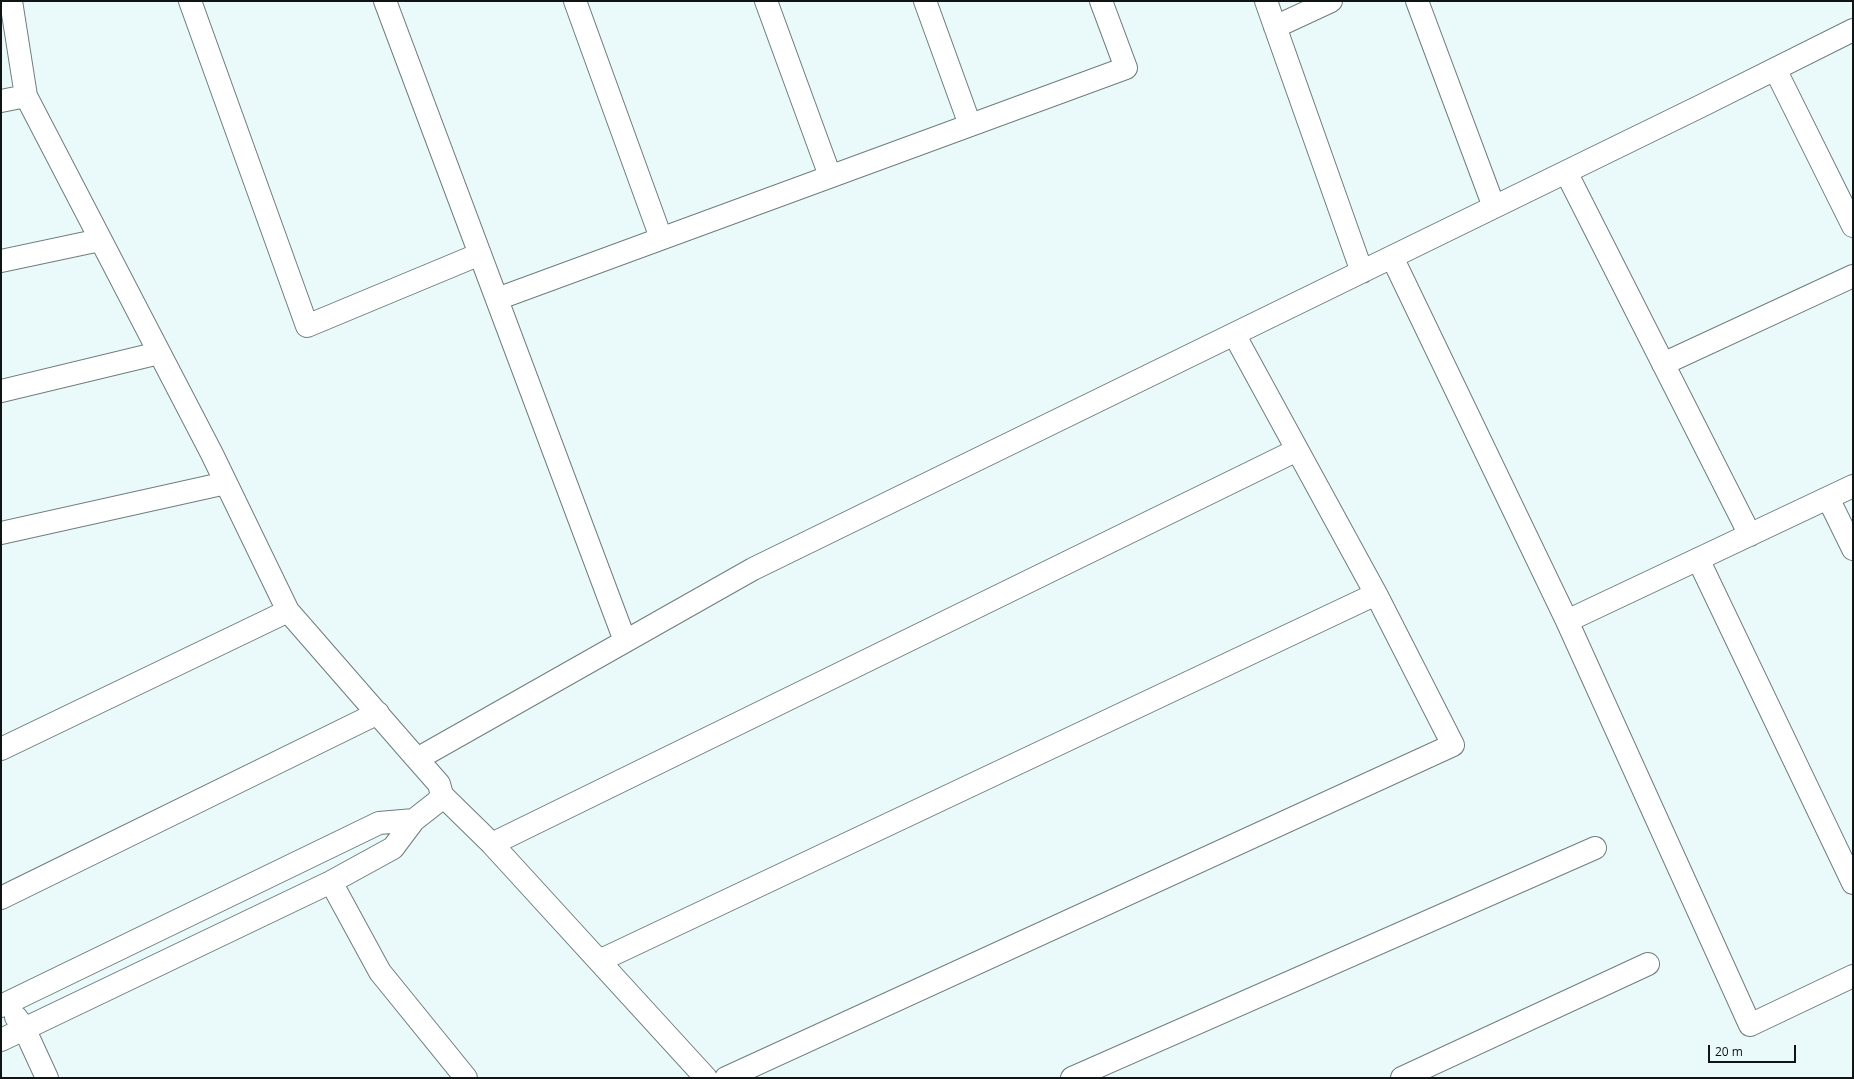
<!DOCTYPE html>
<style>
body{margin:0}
#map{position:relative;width:1854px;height:1079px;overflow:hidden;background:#eaf9f9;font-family:"Open Sans",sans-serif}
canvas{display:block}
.frame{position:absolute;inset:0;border:2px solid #0f1515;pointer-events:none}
.scale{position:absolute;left:1708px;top:1045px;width:88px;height:18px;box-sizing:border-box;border:2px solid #0f1515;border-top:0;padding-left:5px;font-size:12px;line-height:14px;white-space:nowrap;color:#0f1515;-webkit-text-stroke:3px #eaf9f9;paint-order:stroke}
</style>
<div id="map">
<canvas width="1854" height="1079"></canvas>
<div class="frame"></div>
<div class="scale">20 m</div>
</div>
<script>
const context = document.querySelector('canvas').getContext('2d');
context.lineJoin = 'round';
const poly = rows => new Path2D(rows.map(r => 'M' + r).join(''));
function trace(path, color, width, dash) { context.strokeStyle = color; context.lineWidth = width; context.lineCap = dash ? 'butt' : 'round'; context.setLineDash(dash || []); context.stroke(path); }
const minor = poly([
 [11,1,26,96,212,454,288,611,417,759],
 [190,1,307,326,480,254],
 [385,1,625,641],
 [575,1,661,238],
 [766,1,830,176],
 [925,1,970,125],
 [1266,1,1362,272],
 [1417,1,1494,207],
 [1275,27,1331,1],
 [1775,69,1853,226],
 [1,101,26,96],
 [1566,172,1750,535],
 [1392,257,1567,621],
 [1,261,100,240],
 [497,299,1126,68,1101,1],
 [1663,364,1853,276],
 [1,391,159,353],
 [1853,486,1567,621,1750,1025,1853,976],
 [1828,498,1853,549],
 [1,533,226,483],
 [1698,559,1853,883],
 [1,749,288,611],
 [442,795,492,844,706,1078],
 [492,844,1297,450],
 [331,882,380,972,466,1078],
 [1,898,378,713],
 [599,961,1376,594],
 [1,1006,379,823,414,820],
 [16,1017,24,1028,47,1078],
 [1,1040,331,882,393,848,414,820,437,802,442,795,439,784,417,759,753,569,1703,105,1853,30],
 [726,1078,1453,745,1376,594,1234,334],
 [1072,1078,1595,848],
 [1402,1078,1648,964]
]);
trace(minor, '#6f7d7d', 24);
trace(minor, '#fff', 22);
</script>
